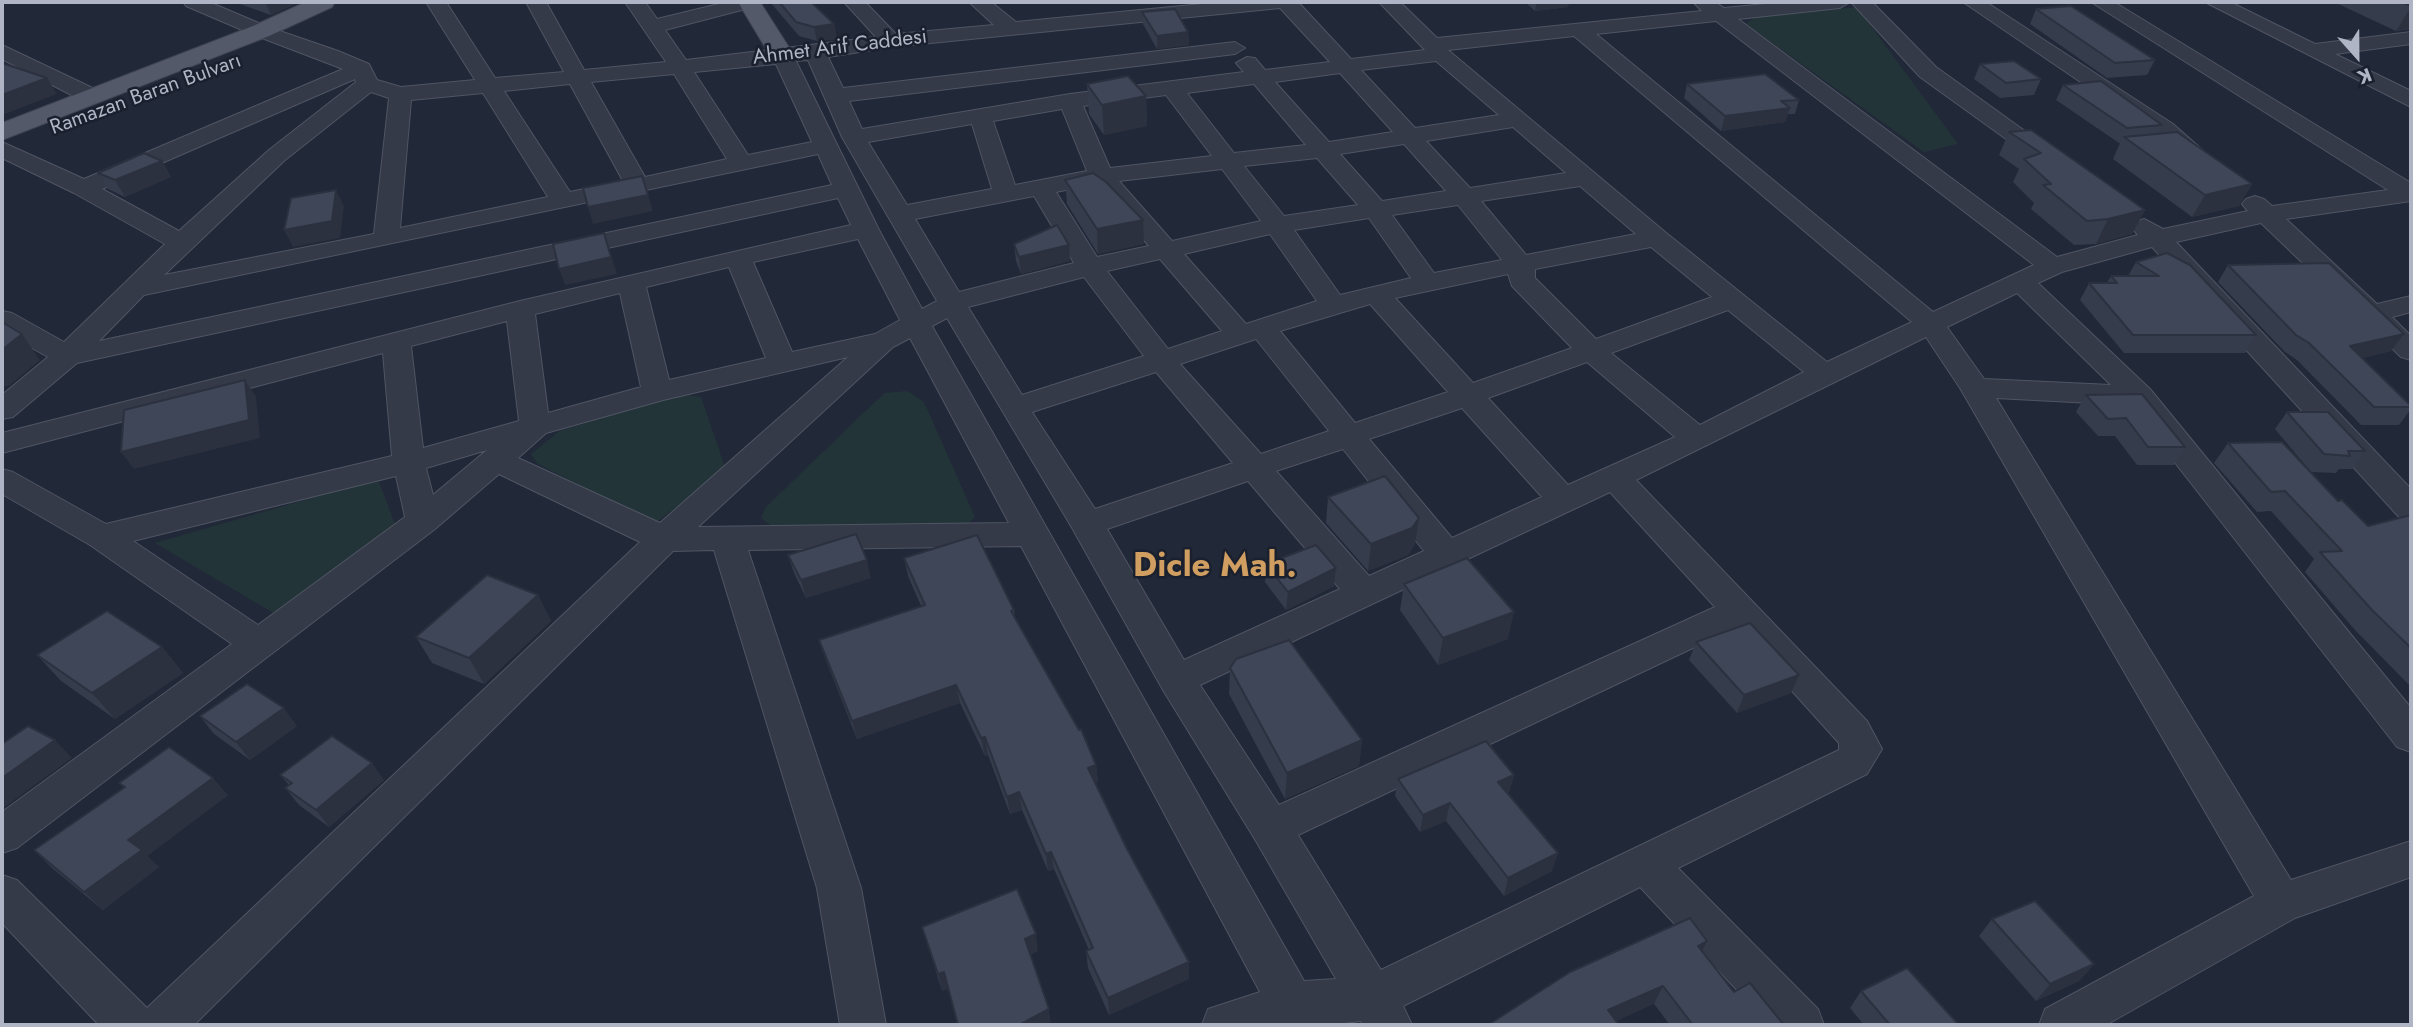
<!DOCTYPE html>
<meta charset="utf-8">
<style>
body{margin:0}
#map{position:relative;width:2413px;height:1027px;overflow:hidden;background:#212838;font-family:Jost,sans-serif}
canvas{display:block}
.frame{position:absolute;inset:0;border:4px solid #afb5c5;pointer-events:none}
.north{position:absolute;left:2322px;top:21px;width:70px;height:70px;-webkit-text-stroke:5px #1a202d;paint-order:stroke;rotate:159deg;font-size:19px;font-weight:700;line-height:28px;text-align:center;color:#afb5c5}
.north::after{content:'';display:block;margin:auto;width:24px;height:32px;background:#afb5c5;clip-path:polygon(50% 0,100% 100%,50% 72%,0 100%)}
</style>
<div id="map">
<canvas width="2413" height="1027"></canvas>
<div class="frame"></div>
<div class="north">K</div>
</div>
<script>
const context = document.querySelector('canvas').getContext('2d');
context.lineJoin = 'round';
function paint(path, color) { context.fillStyle = color; context.fill(path, 'evenodd'); }
const poly = rows => new Path2D(rows.map(r => 'M' + r).join(''));
function trace(path, color, width, dash) { context.strokeStyle = color; context.lineWidth = width; context.lineCap = dash ? 'butt' : 'round'; context.setLineDash(dash || []); context.stroke(path); }
function write(font, color, halo, rows, align = 'center') {
  context.font = font + ' Jost,sans-serif'; context.lineWidth = 5; context.setLineDash([]); context.textBaseline = 'middle'; context.strokeStyle = halo; context.fillStyle = color; for (const [text, x, y, turn = 0] of rows) {
    context.save(); context.translate(x, y); context.rotate((+turn || 0) * Math.PI / 180); context.textAlign = isNaN(turn) ? turn : align; if (halo) context.strokeText(text, 0, 0); context.fillText(text, 0, 0); context.restore();
  }
}
const green = poly([
 [1857,7,1958,144,1924,152,1746,24,1754,18],
 [907,391,924,402,975,517,961,530,773,527,761,518,766,507,878,399,885,393],
 [678,394,701,397,726,470,655,523,538,464,531,454,560,431],
 [378,479,397,530,282,618,155,543]
]);
const minor = poly([
 [183,2,209,2,268,27,338,51,369,64,377,80,401,87,475,80,426,2,446,2,495,78,564,72,526,2,546,2,584,70,666,62,625,2,645,2,657,19,727,2,760,2,757,6,665,30,686,60,876,37,844,2,865,2,896,34,994,25,969,2,991,2,1016,22,1223,2,1298,2,1351,59,1425,50,1379,2,1400,2,1437,38,1702,11,1693,2,1715,2,1724,8,1786,2,1850,2,1840,8,1738,19,2057,257,2138,235,2131,227,2135,222,2144,219,2163,229,2248,211,2242,204,2246,199,2255,196,2264,199,2272,206,2388,190,2091,2,2114,2,2411,183,2411,201,2286,219,2377,304,2411,296,2411,312,2392,317,2411,336,2411,360,2401,357,2261,223,2176,242,2411,489,2411,520,2399,517,2152,247,2062,272,2038,283,2150,389,2411,708,2411,752,2397,747,2130,405,1996,398,2291,880,2411,841,2411,877,2295,918,2106,1025,2039,1025,2045,1009,2254,896,1960,388,1926,337,1636,480,1867,721,1882,749,1867,774,1678,868,1818,1009,1824,1025,1770,1025,1640,887,1403,1006,1412,1025,1363,1025,1361,1021,1326,1025,1202,1025,1208,1009,1260,992,1021,546,748,550,861,888,886,1025,840,1025,817,888,714,550,673,551,194,1025,99,1025,2,923,2,875,17,880,147,1008,640,542,499,474,435,529,17,848,2,853,2,812,232,644,90,545,2,494,2,469,13,472,106,524,392,456,383,353,2,453,2,433,520,301,851,225,838,198,77,363,13,417,2,419,2,395,48,357,2,331,2,311,12,313,64,342,165,244,74,193,2,158,2,142,84,179,343,69,254,35,186,6,183,2],
 [1280,8,1330,62,1265,70,1255,58,1247,57,1236,63,1244,72,1070,94,862,129,849,101,1235,54,1245,48,1235,42,843,88,828,57,891,47,1280,8],
 [1716,21,2034,265,1933,312,1596,34,1716,21],
 [1574,36,1912,322,1827,362,1665,232,1448,50,1574,36],
 [808,60,842,137,937,301,922,309,879,230,796,61,808,60],
 [1436,61,1499,115,1415,128,1361,70,1436,61],
 [776,64,812,142,748,155,694,72,776,64],
 [1340,73,1393,132,1329,142,1275,82,1340,73],
 [674,74,727,159,645,177,591,82,674,74],
 [355,79,356,82,269,150,179,231,102,189,355,79],
 [570,84,623,181,570,192,504,91,570,84],
 [1254,84,1306,145,1234,153,1187,93,1254,84],
 [371,92,389,98,374,234,164,275,285,160,371,92],
 [483,93,548,197,400,228,411,100,483,93],
 [1166,95,1212,156,1110,168,1083,106,1166,95],
 [1062,109,1087,171,1015,185,993,121,1062,109],
 [972,124,992,189,907,205,868,142,972,124],
 [1513,127,1566,173,1470,188,1426,141,1513,127],
 [1404,144,1446,191,1382,201,1340,154,1404,144],
 [818,154,832,185,99,341,144,295,818,154],
 [1317,158,1358,205,1284,216,1244,166,1317,158],
 [1222,169,1261,221,1172,241,1119,181,1222,169],
 [1095,184,1149,246,1097,257,1056,192,1095,184],
 [1580,186,1636,234,1526,255,1481,201,1580,186],
 [1034,196,1074,263,959,292,915,219,1034,196],
 [1458,205,1502,260,1434,273,1392,215,1458,205],
 [1369,218,1411,278,1340,295,1294,230,1369,218],
 [1270,234,1317,301,1246,324,1184,254,1270,234],
 [858,239,900,320,875,334,792,352,753,262,858,239],
 [1651,247,1712,297,1596,339,1535,278,1535,269,1651,247],
 [1160,259,1222,331,1168,349,1107,271,1160,259],
 [729,267,766,358,669,380,646,287,729,267],
 [1508,274,1512,286,1572,348,1473,383,1395,298,1508,274],
 [1084,277,1144,356,1022,395,968,307,1084,277],
 [620,293,641,387,548,413,535,314,620,293],
 [2017,293,2111,385,1984,379,1947,327,2017,293],
 [1370,304,1448,392,1355,423,1280,331,1370,304],
 [1728,310,1804,372,1700,425,1611,353,1728,310],
 [947,318,1071,526,1163,690,1256,841,1336,979,1304,981,932,326,947,318],
 [507,321,519,421,423,448,411,346,507,321],
 [910,338,1009,523,698,527,893,347,910,338],
 [1256,339,1329,431,1261,454,1180,364,1256,339],
 [848,357,660,523,518,458,546,433,663,400,848,357],
 [1587,362,1675,437,1568,485,1488,398,1587,362],
 [1156,372,1233,463,1095,509,1032,412,1156,372],
 [1462,408,1542,497,1452,538,1369,439,1462,408],
 [1343,449,1424,551,1369,576,1276,471,1343,449],
 [487,450,433,495,426,468,487,450],
 [396,476,405,517,258,625,133,541,396,476],
 [1248,481,1340,589,1184,660,1107,529,1248,481],
 [1610,492,1715,607,1279,805,1200,685,1610,492],
 [1735,628,1839,743,1839,750,1381,970,1298,835,1735,628],
 [1851,2,1872,2,1936,67,2054,152,2058,157,2054,162,2038,162,1920,77,1851,2],
 [1963,2,1986,2,2173,124,2215,161,2211,166,2203,168,2195,166,2157,134,1963,2],
 [2205,2,2230,2,2315,44,2411,32,2411,44,2335,54,2411,91,2411,107,2205,2],
 [2,45,101,92,104,97,93,104,85,102,2,59,2,45]
]);
const major = poly([
 [306,2,335,2,332,7,269,36,2,140,2,123,253,26,306,2],
 [738,2,760,2,795,57,792,62,774,62,738,2]
]);
const wall = poly([
 [234,2,300,2,271,15],
 [770,2,811,2,834,24,837,39,817,41,799,36],
 [1525,2,1569,2,1568,7,1535,11],
 [2337,2,2411,2,2411,30,2411,29,2396,31,2336,3],
 [2036,9,2155,60,2147,75,2107,78,2030,24],
 [1142,12,1188,32,1189,45,1157,49,1143,24],
 [1980,64,2041,79,2034,95,2000,98,1974,79],
 [1087,84,1146,96,1147,126,1104,135,1089,114],
 [1687,84,1799,100,1795,114,1788,114,1785,122,1721,131,1684,98],
 [2063,85,2162,125,2158,134,2252,184,2239,206,2192,217,2113,159,2120,143,2119,143,2056,100],
 [2009,132,2145,210,2132,234,2096,244,2074,245,2031,209,2034,203,2013,182,2019,169,1999,155],
 [162,161,171,177,125,197,108,189,98,173],
 [1065,180,1144,244,1098,254,1067,204],
 [1014,244,1070,261,1021,274,1016,261],
 [2136,262,2256,335,2245,353,2124,353,2080,300,2089,283,2107,283,2111,276,2128,276],
 [2228,265,2391,351,2362,358,2411,406,2411,409,2399,425,2361,425,2297,360,2285,352,2218,282],
 [2086,395,2185,447,2174,465,2137,465,2115,436,2098,436,2076,412],
 [2287,412,2365,451,2352,469,2339,469,2336,473,2311,472,2338,501,2368,526,2411,515,2411,687,2355,630,2305,572,2314,559,2271,511,2257,512,2214,463,2228,443,2310,471,2275,429],
 [1328,497,1415,544,1408,555,1368,571,1326,523],
 [788,555,871,578,806,598,794,573],
 [904,558,1014,610,1015,618,1096,765,1098,782,1095,783,1189,979,1109,1015,1088,968,1086,951,1089,950,1054,869,1048,871,1022,810,1010,814,988,755,985,756,960,703,857,739,825,658,819,640,921,606,908,576],
 [1266,564,1334,586,1286,610,1265,582],
 [1404,584,1508,639,1438,665,1400,610],
 [538,595,551,621,484,684,432,663,416,637],
 [1696,642,1791,693,1737,713,1689,660],
 [162,647,183,673,115,719,61,681,37,655],
 [1230,668,1362,740,1359,766,1285,799,1229,694],
 [200,716,297,726,250,760,214,734],
 [280,775,384,780,329,827,299,805,285,788,289,785],
 [1514,775,1509,793,1508,794,1552,871,1504,896,1446,821,1420,832,1395,796,1398,779],
 [119,783,228,795,147,856,159,867,103,910,52,868,34,850,124,788],
 [1992,919,2094,964,2079,981,2036,1001,1979,936],
 [922,927,1038,951,942,991],
 [1702,951,1734,992,1784,1025,1670,1025,1654,1004,1488,1025],
 [1861,991,1959,1025,1864,1025,1850,1008]
]);
const shadedWall = poly([
 [265,2,300,2,271,15],
 [1537,2,1569,2,1568,7,1535,11],
 [2411,7,2411,28,2396,31],
 [834,24,837,39,817,41,814,27],
 [1188,32,1189,45,1157,49,1157,36],
 [47,78,57,94,2,115,2,95],
 [1146,96,1147,126,1104,135,1102,105],
 [1790,108,1785,122,1721,131,1725,116],
 [162,161,171,177,125,197,115,180],
 [2252,184,2239,206,2192,217,2205,195],
 [336,190,344,206,340,238,293,247,284,230],
 [648,195,653,211,593,224,588,207],
 [2145,210,2132,234,2096,244,2108,219],
 [1143,220,1144,244,1098,254,1097,229],
 [604,233,617,274,565,285,559,269],
 [1069,245,1070,261,1021,274,1019,257],
 [22,334,40,360,10,385,2,387,2,350],
 [2404,334,2391,351,2337,363,2350,346],
 [245,380,256,397,260,438,134,469,121,452],
 [1419,518,1415,544,1408,555,1368,571,1371,544],
 [867,560,871,578,806,598,801,580],
 [1336,568,1334,586,1286,610,1288,592],
 [538,595,551,621,484,684,469,658],
 [1514,612,1508,639,1438,665,1443,638],
 [162,647,183,673,115,719,92,693],
 [1799,675,1791,693,1737,713,1744,695],
 [956,685,960,703,857,739,852,721],
 [284,708,297,726,250,760,236,742],
 [985,737,988,755,985,756,981,738],
 [55,740,72,758,2,809,2,778],
 [1362,740,1359,766,1285,799,1287,773],
 [372,763,384,780,329,827,316,810],
 [1096,765,1098,782,1089,785,1088,768],
 [1514,775,1509,793,1494,800,1498,782],
 [213,778,228,795,147,856,159,867,103,910,84,892,128,840],
 [1019,792,1022,810,1010,814,1007,797],
 [1450,803,1446,821,1420,832,1423,815],
 [1051,852,1054,869,1048,871,1046,854],
 [1558,853,1552,871,1504,896,1508,878],
 [1036,934,1038,951,1028,956,1025,939],
 [1707,941,1698,960,1698,946],
 [1189,962,1189,979,1109,1015,1108,998],
 [2094,964,2079,981,2036,1001,2050,984],
 [944,972,949,988,942,991,938,974],
 [1663,986,1654,1004,1608,1025,1608,1010],
 [1049,1009,1051,1025,1021,1025,1021,1024]
]);
const building = poly([
 [779,2,811,2,834,24,814,27,796,22,779,2],
 [2402,2,2411,2,2411,6,2402,2],
 [2071,6,2155,60,2115,63,2036,9,2071,6],
 [1175,9,1188,32,1157,36,1142,12,1175,9],
 [2014,61,2041,79,2006,83,1980,64,2014,61],
 [2,63,47,78,2,95,2,63],
 [1765,74,1799,100,1781,101,1790,108,1725,116,1687,84,1765,74],
 [1128,76,1146,96,1102,105,1087,84,1128,76],
 [2101,81,2162,125,2127,128,2063,85,2101,81],
 [2031,130,2145,210,2108,219,2087,221,2043,185,2051,184,2024,159,2041,153,2009,132,2031,130],
 [2177,132,2252,184,2205,195,2124,137,2177,132],
 [144,153,162,161,115,180,98,173,144,153],
 [1093,173,1106,182,1143,220,1097,229,1065,180,1093,173],
 [642,176,648,195,588,207,583,188,642,176],
 [336,190,332,221,284,230,291,198,336,190],
 [1057,225,1069,245,1019,257,1014,244,1057,225],
 [604,233,611,257,559,269,553,244,604,233],
 [2167,253,2190,265,2256,335,2133,335,2089,283,2117,283,2111,276,2159,276,2136,262,2167,253],
 [2329,263,2404,334,2350,346,2411,406,2411,407,2374,407,2309,343,2296,335,2228,265,2329,263],
 [2,322,22,334,2,350,2,322],
 [245,380,249,420,121,452,124,410,245,380],
 [2142,394,2185,447,2148,447,2126,418,2108,419,2086,395,2142,394],
 [2287,412,2328,412,2365,451,2348,451,2350,456,2324,454,2287,412],
 [2282,442,2338,501,2342,500,2368,526,2411,515,2411,648,2372,610,2320,552,2342,551,2285,491,2271,492,2228,443,2282,442],
 [1385,476,1419,518,1412,528,1371,544,1328,497,1385,476],
 [856,534,867,560,801,580,788,555,856,534],
 [977,535,1014,610,1011,611,1079,730,1081,729,1096,765,1088,768,1127,849,1189,962,1108,998,1086,951,1093,948,1051,852,1046,854,1019,792,1007,797,985,737,981,738,956,685,852,721,819,640,925,605,904,558,977,535],
 [1316,545,1336,568,1288,592,1266,564,1316,545],
 [1467,558,1514,612,1443,638,1404,584,1467,558],
 [487,575,538,595,469,658,416,637,487,575],
 [107,611,162,647,92,693,37,655,107,611],
 [1750,623,1799,675,1744,695,1696,642,1750,623],
 [1289,640,1362,740,1287,773,1230,668,1236,659,1289,640],
 [247,684,284,708,236,742,200,716,247,684],
 [28,726,55,740,2,778,2,744,28,726],
 [332,736,372,763,316,810,285,788,292,783,280,775,332,736],
 [1486,741,1514,775,1498,782,1558,853,1508,878,1450,803,1423,815,1398,779,1486,741],
 [169,747,213,778,128,840,142,850,84,892,34,850,125,787,119,783,169,747],
 [1017,889,1036,934,1025,939,1049,1009,1021,1024,1021,1025,958,1025,944,972,938,974,922,927,1017,889],
 [2035,901,2094,964,2050,984,1992,919,2035,901],
 [1690,918,1707,941,1698,946,1734,992,1750,983,1784,1025,1693,1025,1663,986,1608,1010,1619,1025,1488,1025,1570,972,1690,918],
 [1907,968,1959,1025,1890,1025,1861,991,1907,968]
]);
const farStreetnames = [
 ["Ahmet Arif Caddesi",840,48,-7],
 ["Ramazan Baran Bulvarı",146,95,-20]
];
const districtNames = [
 ["Dicle Mah.",1215,568]
];
paint(green, '#233439');
trace(minor, '#4f5563', 2);
trace(major, '#3e4452', 2);
paint(minor, '#353a48');
paint(major, '#535968');
paint(wall, '#353c4c');
paint(shadedWall, '#2b313e');
paint(building, '#3e4658');
trace(building, '#2b313e', 2);
write('21px', '#afb5c5', '#1a202d', farStreetnames);
write('bold 33px', '#cf9e60', '#1a202d', districtNames);
</script>
